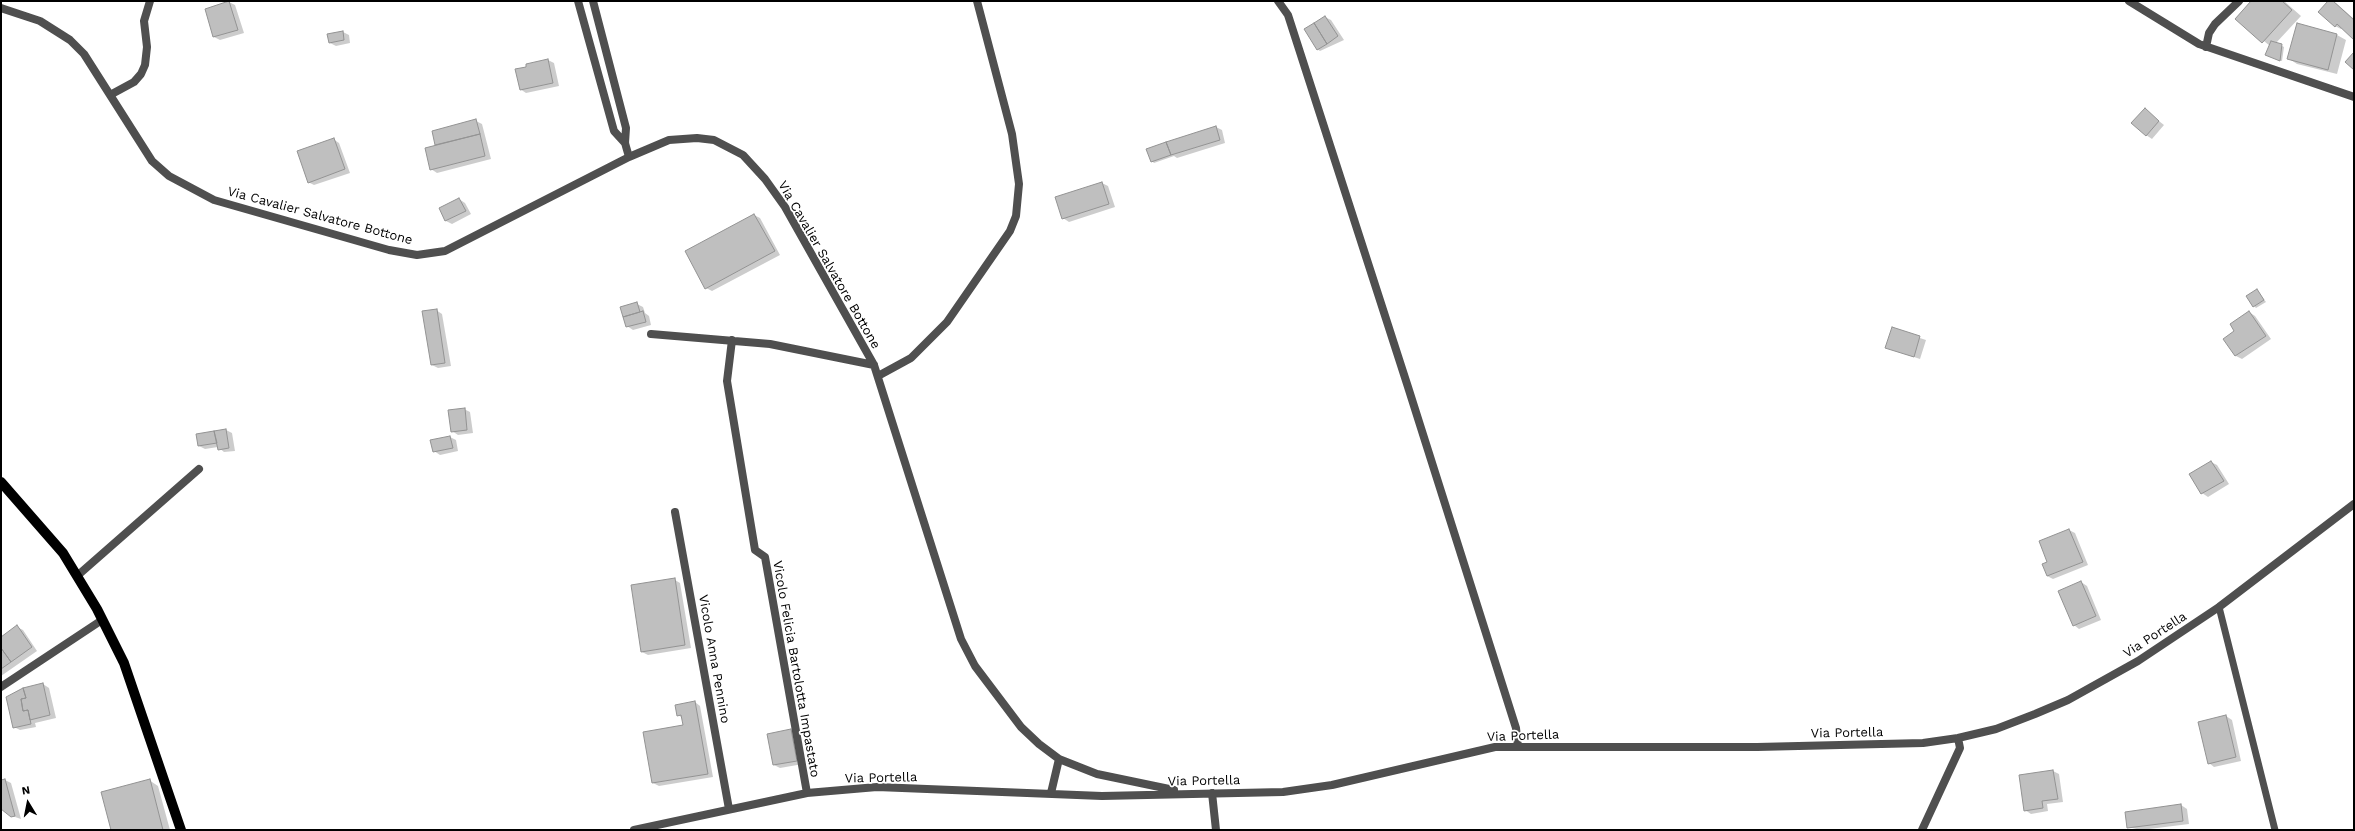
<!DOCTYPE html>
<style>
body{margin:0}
#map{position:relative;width:2355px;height:831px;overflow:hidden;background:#fff;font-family:"Work Sans",sans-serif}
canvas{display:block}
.frame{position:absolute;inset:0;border:2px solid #000;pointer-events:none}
.north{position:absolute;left:8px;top:783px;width:40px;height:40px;-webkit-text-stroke:3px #fff;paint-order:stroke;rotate:350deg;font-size:11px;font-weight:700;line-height:16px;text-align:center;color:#000}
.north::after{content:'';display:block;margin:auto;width:14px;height:18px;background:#000;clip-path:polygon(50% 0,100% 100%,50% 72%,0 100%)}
</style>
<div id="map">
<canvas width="2355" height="831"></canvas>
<div class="frame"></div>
<div class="north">N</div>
</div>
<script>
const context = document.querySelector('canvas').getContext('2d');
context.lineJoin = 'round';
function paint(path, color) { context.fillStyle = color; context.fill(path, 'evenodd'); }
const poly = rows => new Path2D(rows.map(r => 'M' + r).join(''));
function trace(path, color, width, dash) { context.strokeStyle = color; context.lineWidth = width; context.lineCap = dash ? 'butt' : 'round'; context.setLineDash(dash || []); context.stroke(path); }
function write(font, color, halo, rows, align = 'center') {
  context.font = font + ' "Work Sans",sans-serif'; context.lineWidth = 3.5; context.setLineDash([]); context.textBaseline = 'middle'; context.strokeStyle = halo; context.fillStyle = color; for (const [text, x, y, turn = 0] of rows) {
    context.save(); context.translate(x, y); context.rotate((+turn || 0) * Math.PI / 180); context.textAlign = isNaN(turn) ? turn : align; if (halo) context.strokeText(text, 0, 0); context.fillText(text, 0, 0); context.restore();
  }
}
const shadow = poly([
 [2252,1,2284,1,2301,16,2276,43,2284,47,2282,61,2269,56,2270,46,2236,18],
 [2329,1,2336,3,2354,19,2354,39,2342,28,2341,29,2335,26],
 [229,2,235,5,244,33,220,40,214,37,206,9],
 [1325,17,1331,20,1344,40,1320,51,1317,49],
 [2297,25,2337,35,2346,40,2337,74,2297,64,2288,58],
 [343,32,349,35,350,43,336,46,330,43],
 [548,60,554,63,559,86,526,93,520,89,527,68],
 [2145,110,2164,125,2152,139,2146,135],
 [476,121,482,124,491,159,437,173,431,169,436,146,433,132],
 [1216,127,1222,130,1225,143,1177,158,1174,156,1154,163,1152,161],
 [333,139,339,143,350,173,314,185,308,182],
 [1102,183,1108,186,1115,207,1069,222,1063,218],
 [459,199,465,203,471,214,452,224,446,221,440,209],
 [754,215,760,218,780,255,712,291,706,288],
 [2257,290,2266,302,2256,308,2254,306],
 [637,304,643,307,645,313,649,316,651,325,633,330,627,326],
 [436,310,442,314,451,366,438,368,432,365],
 [2249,312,2255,316,2271,339,2242,359,2236,356,2224,339,2236,331],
 [1892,329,1926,340,1920,359,1887,348],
 [464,409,470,412,473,433,458,435,452,431],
 [226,430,232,433,235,451,224,452,218,447,205,449,199,446],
 [450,437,456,440,458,451,440,455,434,451],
 [2211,462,2217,465,2229,484,2208,497,2202,493,2191,474],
 [2069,530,2075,533,2088,565,2053,579,2047,576,2048,562],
 [675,580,680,583,691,648,648,655,642,652],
 [2081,582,2087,586,2101,620,2079,629,2074,625],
 [17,627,23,630,37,651,1,676,1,638],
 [43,684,49,688,56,718,35,723,36,727,20,730,14,727],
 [695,702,700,706,713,777,659,786,653,783,644,732,684,725,683,718,678,715],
 [2226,716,2232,720,2241,761,2214,767,2209,763],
 [791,730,797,734,803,764,780,768,774,765,768,735],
 [2053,771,2059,774,2063,802,2047,804,2048,811,2031,814,2025,810],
 [5,780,11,783,21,819,12,816,1,807,1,781],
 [149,780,158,786,170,830,112,830],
 [2181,805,2187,809,2189,824,2141,830,2128,827]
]);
const building = poly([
 [229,1,238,30,213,37,205,9,229,1],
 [2251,1,2282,1,2292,10,2262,43,2235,19,2251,1],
 [2328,1,2333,1,2354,20,2354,40,2337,24,2335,27,2318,12,2328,1],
 [1325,16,1338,36,1327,44,1314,23,1325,16],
 [1314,23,1327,44,1317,50,1304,29,1314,23],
 [2297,23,2337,34,2328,70,2287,59,2297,23],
 [343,31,344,40,329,43,327,34,343,31],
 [2271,41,2282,44,2280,61,2265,55,2271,41],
 [2354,52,2354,70,2345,62,2354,52],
 [548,59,553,83,520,90,515,69,526,67,526,64,548,59],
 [2145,108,2159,121,2146,136,2131,123,2145,108],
 [476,119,480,134,435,145,432,131,476,119],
 [1216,126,1220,140,1171,155,1166,142,1216,126],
 [480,134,485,156,430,170,425,148,480,134],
 [334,138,345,169,308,183,297,151,334,138],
 [1166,142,1171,155,1151,162,1146,149,1166,142],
 [1102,182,1109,204,1062,219,1055,197,1102,182],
 [459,198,466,211,445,221,439,208,459,198],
 [754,214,775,251,705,289,685,251,754,214],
 [2257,289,2264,300,2253,307,2246,296,2257,289],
 [637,302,640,312,623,317,620,307,637,302],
 [437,309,445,363,431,365,422,311,437,309],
 [643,311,646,322,626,327,623,317,643,311],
 [2249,311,2266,336,2235,356,2223,339,2234,331,2230,324,2249,311],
 [1892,327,1920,336,1914,357,1885,348,1892,327],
 [465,408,467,430,451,432,448,410,465,408],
 [226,429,229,448,218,450,214,431,226,429],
 [214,431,217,443,198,446,196,434,214,431],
 [450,436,453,448,433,452,430,440,450,436],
 [2211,461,2224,481,2201,494,2189,474,2211,461],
 [2069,529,2083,562,2047,576,2042,564,2047,562,2039,541,2069,529],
 [675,578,685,645,641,652,631,585,675,578],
 [2081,581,2096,616,2073,626,2058,591,2081,581],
 [17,625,32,647,11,662,1,648,1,637,17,625],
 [1,648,11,662,1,669,1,648],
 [43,683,50,715,30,720,28,710,23,711,21,699,26,698,23,688,43,683],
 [23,688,26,698,21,699,23,711,28,710,31,724,13,728,6,697,23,688],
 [695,701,708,774,652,783,643,732,683,725,681,715,677,716,675,705,695,701],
 [2226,715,2236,757,2208,764,2198,722,2226,715],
 [791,729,797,761,773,765,767,734,791,729],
 [2053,770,2058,799,2042,801,2043,808,2024,811,2019,775,2053,770],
 [5,779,15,816,11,817,1,809,1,780,5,779],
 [150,779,163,830,111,830,101,792,150,779],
 [2181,804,2183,821,2127,828,2125,812,2181,804]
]);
const lane = poly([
 [2219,607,2275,830]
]);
const street = poly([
 [578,1,614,131,625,143],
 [593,1,626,128,625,143,629,157],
 [1278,1,1288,15,1408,387,1516,728,1518,747],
 [2129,1,2199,44,2354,97],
 [1,8,40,21,70,40,84,54,152,161,169,176,214,200,389,250,417,255,445,251,629,157,669,140,697,138,714,140,743,155,765,179,785,207,874,365,961,639,975,666,1021,727,1039,744,1059,759,1097,774,1174,790],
 [2206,47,2209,33,2215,24,2239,1],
 [110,95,134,82,141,74,145,65,147,47,144,21,150,1],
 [651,334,770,344,874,365],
 [732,340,727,381,755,550,765,557,807,793],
 [878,376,911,358,947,322,1010,231,1016,216,1019,184,1012,134,977,1],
 [675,512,729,809],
 [77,576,199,469],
 [1,687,102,620],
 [1051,793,1059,759],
 [1212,793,1216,830],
 [634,830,807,793,877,787,1102,796,1283,792,1332,785,1495,747,1757,747,1923,743,1958,738,1996,729,2035,714,2068,700,2138,661,2219,607,2354,504],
 [1922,830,1960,748,1958,738]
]);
const primary = poly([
 [1,482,63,553,97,609,124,663,181,830]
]);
const streetNames = [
 ["Via Cavalier Salvatore Bottone",320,216,15],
 ["Via Cavalier Salvatore Bottone",829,265,60],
 ["Via Portella",2155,635,-33],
 ["Vicolo Anna Pennino",714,659,80],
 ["Vicolo Felicia Bartolotta Impastato",796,669,80],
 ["Via Portella",1847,733,-1],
 ["Via Portella",1523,736,-2],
 ["Via Portella",881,778,-1],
 ["Via Portella",1204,781,-1]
];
paint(shadow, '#0003');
paint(building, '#bfbfbf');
trace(building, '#939393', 1);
trace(lane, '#4f4f4f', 7);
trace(street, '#4f4f4f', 8);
trace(primary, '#000', 10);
write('13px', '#000', '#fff', streetNames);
</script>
